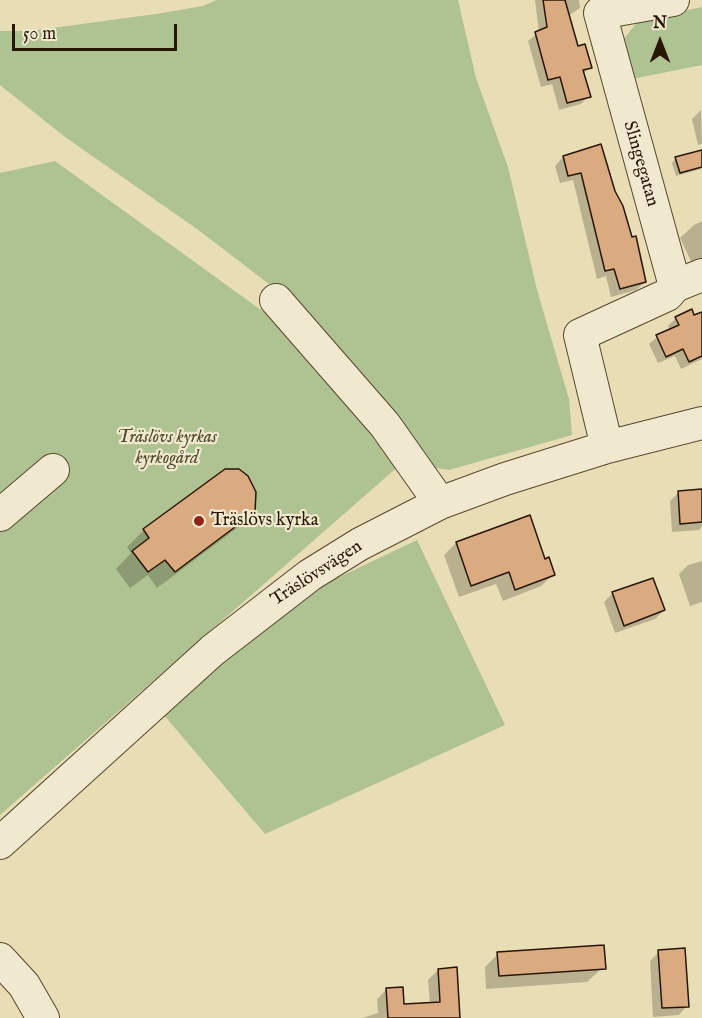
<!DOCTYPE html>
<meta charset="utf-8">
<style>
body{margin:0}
#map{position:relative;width:702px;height:1018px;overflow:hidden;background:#e8ddb5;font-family:"IM FELL English",serif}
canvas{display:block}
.north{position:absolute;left:630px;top:12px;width:60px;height:60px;-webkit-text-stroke:4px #f0e9cf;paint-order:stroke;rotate:0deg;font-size:16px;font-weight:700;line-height:24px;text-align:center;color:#281502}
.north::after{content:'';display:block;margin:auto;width:21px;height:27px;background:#281502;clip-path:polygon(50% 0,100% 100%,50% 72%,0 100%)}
.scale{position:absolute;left:12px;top:24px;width:165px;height:27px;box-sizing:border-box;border:3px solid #281502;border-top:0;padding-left:8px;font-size:18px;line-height:21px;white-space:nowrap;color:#281502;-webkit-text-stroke:4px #f0e9cf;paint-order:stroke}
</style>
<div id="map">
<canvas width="702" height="1018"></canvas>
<div class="north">N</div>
<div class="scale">50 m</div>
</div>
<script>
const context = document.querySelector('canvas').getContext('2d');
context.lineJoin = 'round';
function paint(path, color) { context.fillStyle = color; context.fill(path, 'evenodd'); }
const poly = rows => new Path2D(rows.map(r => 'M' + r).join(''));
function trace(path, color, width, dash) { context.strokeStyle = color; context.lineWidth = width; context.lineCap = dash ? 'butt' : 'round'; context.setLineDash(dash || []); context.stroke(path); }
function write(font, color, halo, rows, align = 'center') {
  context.font = font + ' "IM FELL English",serif'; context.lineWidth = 4.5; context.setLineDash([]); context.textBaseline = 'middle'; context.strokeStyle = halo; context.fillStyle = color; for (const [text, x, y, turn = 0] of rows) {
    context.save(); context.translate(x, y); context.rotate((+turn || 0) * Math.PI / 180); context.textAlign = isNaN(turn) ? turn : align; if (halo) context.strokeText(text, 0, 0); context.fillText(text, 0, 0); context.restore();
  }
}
const green = poly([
 [217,0,458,0,476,78,508,167,537,290,569,399,572,435,449,470,430,467,286,297,197,229,65,137,0,85,0,31,30,31,156,14,203,6],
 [702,7,702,65,632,79,623,40,638,21],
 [55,161,279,323,401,464,0,815,0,173],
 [417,540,505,725,265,834,163,714,268,621,312,590]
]);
const shadow = poly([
 [535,0,579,0,580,8,568,16,577,48,590,67,583,74,589,96,581,104,559,110,552,84,541,87,528,41,539,32],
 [701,110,702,144,698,145,692,119],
 [702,153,701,169,676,176,672,163,676,158],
 [563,157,613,192,645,282,636,290,611,297,606,276,597,279,573,180,560,183,555,166],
 [702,221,702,264,699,258,691,261,680,238,694,225],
 [702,314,702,359,681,369,675,356,658,363,649,344,657,337,670,331,668,326,676,318,694,317],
 [225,471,254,511,236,529,157,588,148,575,130,588,116,569,131,553,127,547,144,530],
 [702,490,702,527,699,530,672,532,670,501,679,492],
 [456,543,544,561,554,574,541,586,503,601,496,584,459,597,444,555],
 [702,561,702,602,690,606,679,574,688,565],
 [613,593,664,610,655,619,615,633,604,602],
 [659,952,687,1006,679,1015,653,1017,650,961],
 [498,954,601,969,587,982,486,989,485,967],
 [438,970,458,1018,362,1018,378,1013,377,999,387,989,402,1005,430,1004,428,980]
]);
const building = poly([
 [543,0,565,0,578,46,585,44,592,68,583,70,591,97,567,103,560,77,548,80,535,32,547,27,543,0],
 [601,144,615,191,623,206,632,237,636,236,646,282,620,289,614,269,605,271,581,173,568,176,563,156,601,144],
 [702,150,702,167,680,173,675,157,702,150],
 [692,309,694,315,702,312,702,356,689,362,683,349,666,357,656,335,679,325,675,317,692,309],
 [225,469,239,469,248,476,256,492,255,512,175,572,165,560,148,572,132,551,149,538,143,529,225,469],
 [702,489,702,522,680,524,678,491,702,489],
 [530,515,545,559,549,557,555,575,515,590,509,572,471,586,456,542,530,515],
 [653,578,665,610,624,626,612,592,653,578],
 [604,945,606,969,499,976,497,952,604,945],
 [685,948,689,1007,662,1008,658,950,685,948],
 [457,967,460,1018,388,1018,386,988,403,987,404,1004,440,1002,438,969,457,967]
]);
const minor = poly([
 [673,0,600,13,675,286],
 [276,300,385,425,440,503],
 [607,447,580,335,667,295,675,286,702,275],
 [0,515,53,470],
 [0,843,213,650,310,575,360,544,440,503,505,479,607,447,702,423],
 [0,959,24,985,43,1018]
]);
const markers = [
 [199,521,6,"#8f2418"]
];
const streetNames = [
 ["Slingegatan",640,164,74],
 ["Träslövsvägen",317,574,-33]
];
const parkNames = [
 ["Träslövs kyrkas",167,438],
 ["kyrkogård",167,459]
];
const poiNames = [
 ["Träslövs kyrka",211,521]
];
paint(green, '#afc292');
paint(shadow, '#0003');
paint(building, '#daab81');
trace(building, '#281502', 1.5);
trace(minor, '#58472f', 34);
trace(minor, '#f0e9cf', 32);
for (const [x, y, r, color] of markers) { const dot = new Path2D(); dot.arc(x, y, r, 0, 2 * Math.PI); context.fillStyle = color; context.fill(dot); trace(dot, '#f0e9cf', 2); }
write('18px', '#281502', '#f0e9cf', streetNames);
write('italic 18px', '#50492d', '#f0e9cf', parkNames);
write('18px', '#281502', '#f0e9cf', poiNames, 'left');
</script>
